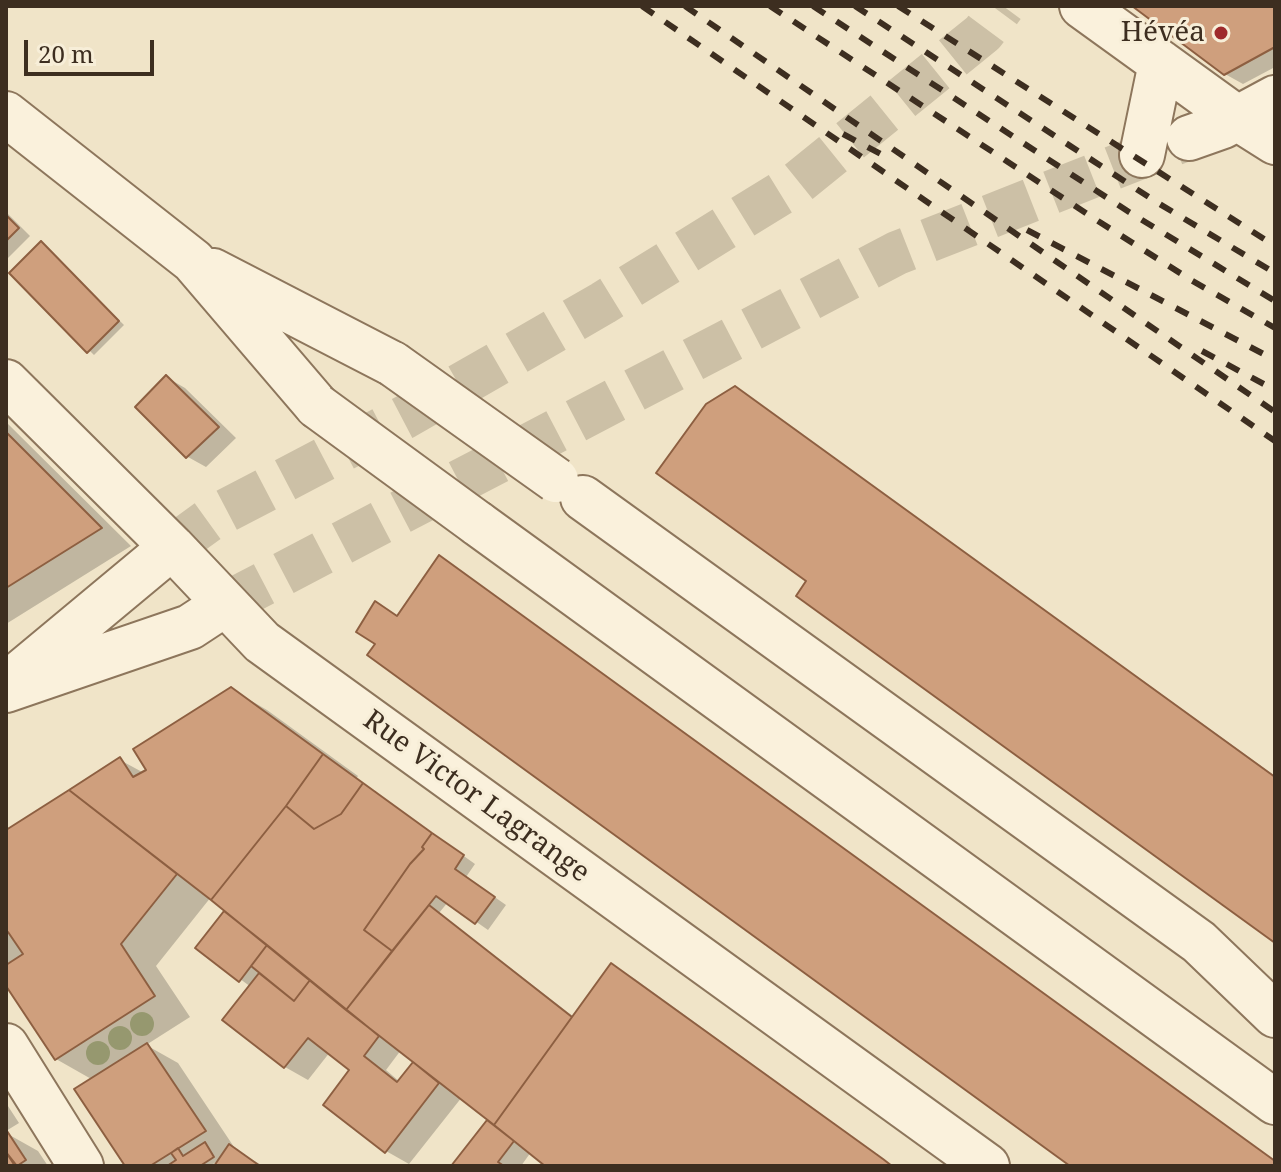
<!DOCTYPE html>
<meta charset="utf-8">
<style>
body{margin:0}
#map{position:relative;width:1281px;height:1172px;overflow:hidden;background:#f0e4c8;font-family:"Noto Serif",serif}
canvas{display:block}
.frame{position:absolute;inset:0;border:8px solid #3d2e20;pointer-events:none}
.scale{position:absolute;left:24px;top:40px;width:130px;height:36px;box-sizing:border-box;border:4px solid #3d2e20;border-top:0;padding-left:10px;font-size:24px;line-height:28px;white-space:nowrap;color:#3d2e20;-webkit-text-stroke:6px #f7eed8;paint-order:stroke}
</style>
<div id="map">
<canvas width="1281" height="1172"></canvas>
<div class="frame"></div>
<div class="scale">20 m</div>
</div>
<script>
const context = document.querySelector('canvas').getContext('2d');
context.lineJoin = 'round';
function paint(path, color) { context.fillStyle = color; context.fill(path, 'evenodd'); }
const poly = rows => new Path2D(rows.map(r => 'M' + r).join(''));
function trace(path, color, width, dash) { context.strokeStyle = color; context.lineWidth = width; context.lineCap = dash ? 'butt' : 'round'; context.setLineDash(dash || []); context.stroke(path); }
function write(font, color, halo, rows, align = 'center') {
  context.font = font + ' "Noto Serif",serif'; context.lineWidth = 6; context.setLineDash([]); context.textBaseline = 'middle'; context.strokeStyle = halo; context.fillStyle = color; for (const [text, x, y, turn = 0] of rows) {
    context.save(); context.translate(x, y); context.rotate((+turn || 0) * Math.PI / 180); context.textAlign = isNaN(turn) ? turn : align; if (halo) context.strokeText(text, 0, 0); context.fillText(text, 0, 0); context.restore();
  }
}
const shadow = poly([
 [1135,6,1275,6,1275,67,1243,84,1225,74],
 [6,212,30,236,6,260],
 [41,244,124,325,94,355,11,273],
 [166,377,185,388,236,438,206,467,188,457,138,407],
 [753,400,1275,776,1275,941,809,580],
 [6,422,131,546,6,624],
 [439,557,457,568,1275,1161,1275,1166,1074,1166,398,618],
 [231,689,267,710,358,776,356,779,475,864,466,877,506,905,488,930,448,902,439,913,574,1017,612,965,635,979,893,1166,549,1166,531,1152,521,1166,453,1166,490,1120,462,1097,409,1164,386,1151,352,1070,330,1052,308,1080,285,1067,225,1020,251,987,198,948,227,911,211,897,156,966,190,1017,146,1045,178,1063,236,1150,263,1166,216,1166,221,1159,210,1166,127,1166,93,1080,56,1059,6,983,6,967,11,964,6,961,6,832,120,760,144,773],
 [401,1050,415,1061,400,1082,386,1070],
 [6,1103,19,1123,6,1131],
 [6,1133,38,1151,48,1166,6,1166]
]);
const building = poly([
 [1132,6,1275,6,1275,47,1224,75,1132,6],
 [6,215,19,228,6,241,6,215],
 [41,241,119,321,87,353,9,273,41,241],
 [166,375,219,427,186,458,135,407,166,375],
 [735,386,1275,777,1275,943,796,596,806,581,656,473,706,404,735,386],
 [6,432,102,528,6,588,6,432],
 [439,555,1275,1161,1275,1166,1070,1166,367,655,375,644,356,632,375,601,397,616,439,555],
 [231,687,323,754,286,806,211,900,69,790,120,757,133,777,146,770,133,749,231,687],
 [323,754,363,783,341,814,314,829,286,806,323,754],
 [363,783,432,833,422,847,424,849,410,864,364,930,392,951,346,1010,211,900,286,806,314,829,341,814,363,783],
 [69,790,177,874,121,944,155,996,55,1060,6,986,6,965,23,954,8,932,6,933,6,830,69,790],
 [432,833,464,855,455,869,495,897,475,924,436,896,392,951,364,930,410,864,424,849,422,847,432,833],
 [429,905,572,1017,494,1125,346,1010,429,905],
 [224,911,267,945,239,982,195,948,224,911],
 [267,945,310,980,294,1001,251,966,267,945],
 [611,963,883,1159,892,1166,545,1166,494,1125,611,963],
 [259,973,294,1001,310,980,379,1036,364,1056,397,1082,413,1062,439,1083,385,1153,323,1105,349,1070,308,1038,284,1068,222,1020,259,973],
 [147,1043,206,1131,150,1166,125,1166,74,1089,147,1043],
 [487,1120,514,1141,498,1162,504,1166,451,1166,487,1120],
 [7,1131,26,1160,17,1166,6,1152,7,1131],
 [205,1142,214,1157,200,1166,167,1166,176,1160,171,1153,178,1148,183,1156,205,1142],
 [229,1144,260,1166,214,1166,229,1144],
 [6,1152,15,1166,6,1166,6,1152]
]);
const minorTunnel = poly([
 [172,547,212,518,405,417,603,303,796,184,983,33,1003,6],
 [225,604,897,253,1189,138]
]);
const minor = poly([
 [1082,6,1237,118,1275,142],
 [6,114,193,261,317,406],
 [1189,138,1223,126,1275,98],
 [1142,155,1161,63],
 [213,271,393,364],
 [6,382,172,547,262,642,987,1166],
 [583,498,1199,942,1275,1015],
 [477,523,1275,1102],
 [17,676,172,547],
 [6,690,190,627,225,604],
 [6,1046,81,1166]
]);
const rail = poly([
 [642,6,1275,441],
 [685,6,1275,412],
 [770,6,1098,221,1191,280,1275,328],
 [813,6,1129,212,1275,301],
 [855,6,1158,203,1275,273],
 [898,6,1275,246],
 [843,134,892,160],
 [1027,230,1275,360],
 [1202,351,1275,390]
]);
const minorBridge = poly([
 [393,364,556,480],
 [317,406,477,523]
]);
const trees = [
 [142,1024],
 [120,1038],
 [98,1053]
];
const markers = [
 [1221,33,8,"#9e2a2b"]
];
const poiNames = [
 ["Hévéa",1205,33]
];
const streetNames = [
 ["Rue Victor Lagrange",476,797,36]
];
paint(shadow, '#0003');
paint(building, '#cf9f7d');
trace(building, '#8d5f41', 2);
trace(minorTunnel, '#ccc0a6', 44, [44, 22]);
trace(minor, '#8d765c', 48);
trace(minor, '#faf1dc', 44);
trace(rail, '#3d2e20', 6, [14, 14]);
trace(minorBridge, '#8d765c', 48, []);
trace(minorBridge, '#faf1dc', 44);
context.fillStyle = '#96986f';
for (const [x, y] of trees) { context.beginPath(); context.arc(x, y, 12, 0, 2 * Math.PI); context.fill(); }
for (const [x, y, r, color] of markers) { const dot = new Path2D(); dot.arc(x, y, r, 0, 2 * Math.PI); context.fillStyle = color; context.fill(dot); trace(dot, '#f7eed8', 3); }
write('28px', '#3d2e20', '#f7eed8', poiNames, 'right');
write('28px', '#3d2e20', '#f7eed8', streetNames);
</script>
